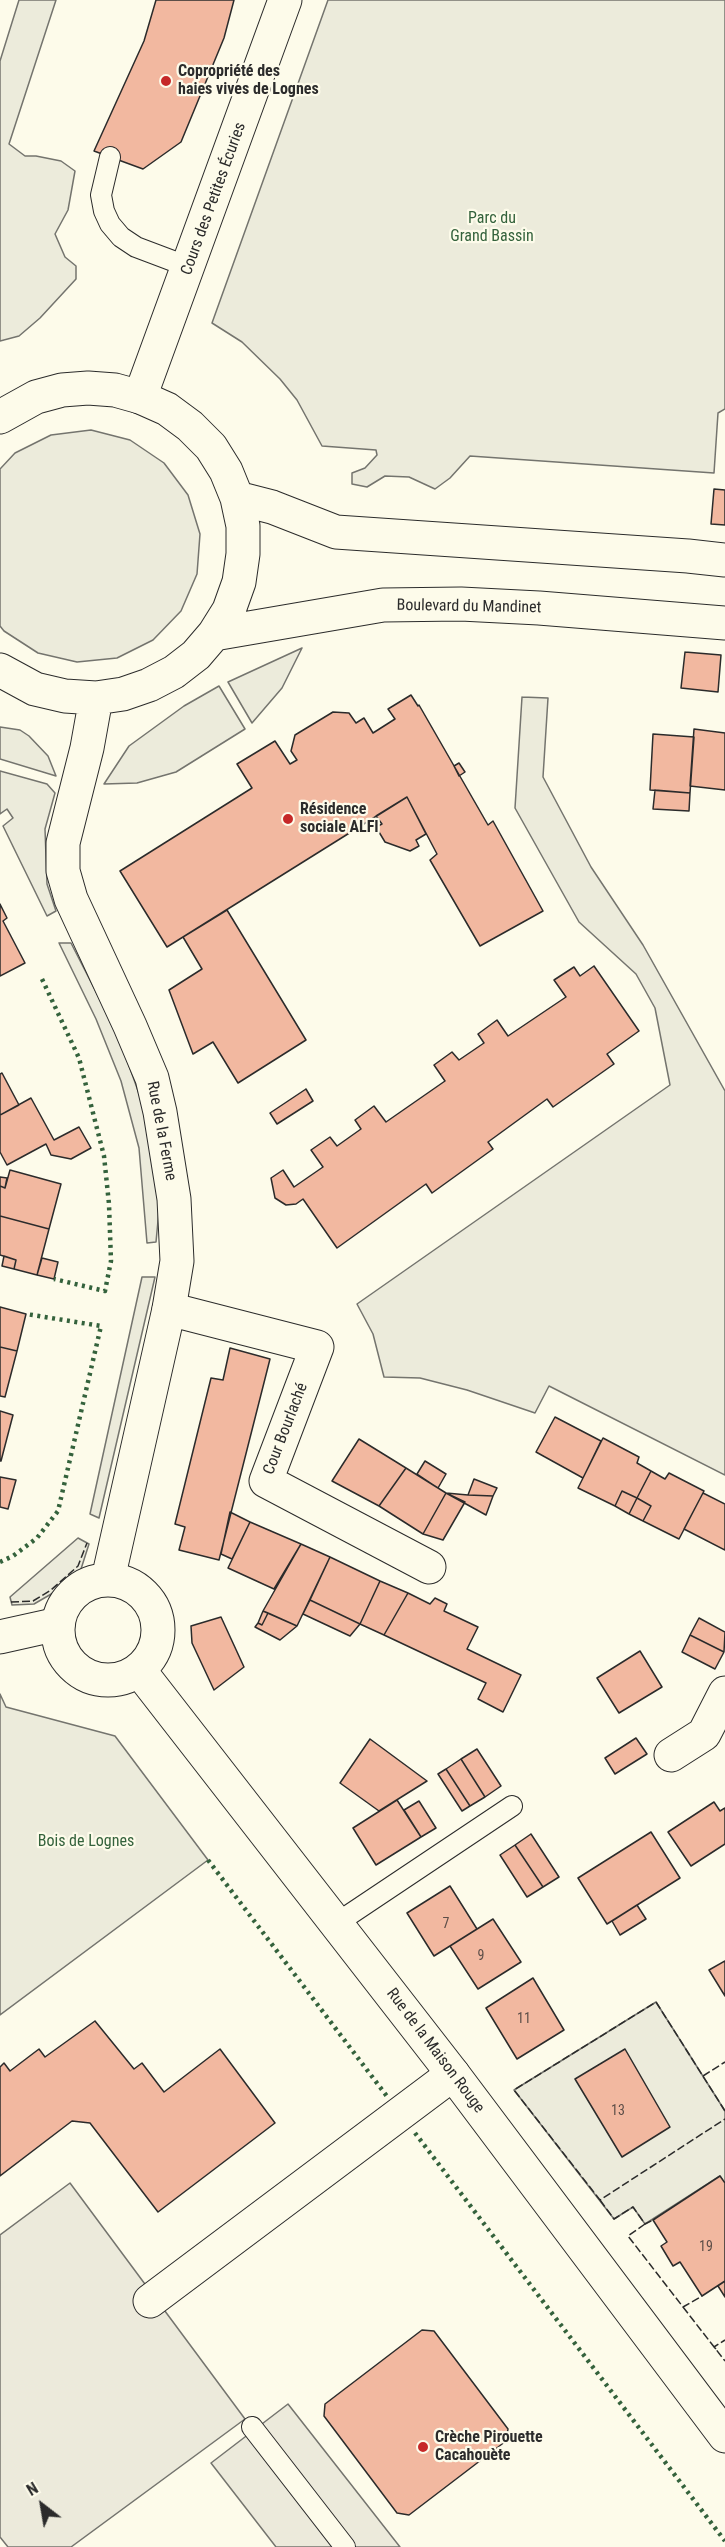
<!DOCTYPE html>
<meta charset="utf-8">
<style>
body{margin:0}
#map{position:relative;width:725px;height:2547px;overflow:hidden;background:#fdfbea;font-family:"Roboto Condensed",sans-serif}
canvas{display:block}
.north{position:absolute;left:12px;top:2475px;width:60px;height:60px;-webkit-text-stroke:4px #fdfbea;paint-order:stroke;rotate:329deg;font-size:16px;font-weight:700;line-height:24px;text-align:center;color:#2b2b2b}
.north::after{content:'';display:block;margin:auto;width:21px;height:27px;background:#2b2b2b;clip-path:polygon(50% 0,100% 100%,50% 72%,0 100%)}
</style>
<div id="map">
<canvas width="725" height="2547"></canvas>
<div class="north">N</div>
</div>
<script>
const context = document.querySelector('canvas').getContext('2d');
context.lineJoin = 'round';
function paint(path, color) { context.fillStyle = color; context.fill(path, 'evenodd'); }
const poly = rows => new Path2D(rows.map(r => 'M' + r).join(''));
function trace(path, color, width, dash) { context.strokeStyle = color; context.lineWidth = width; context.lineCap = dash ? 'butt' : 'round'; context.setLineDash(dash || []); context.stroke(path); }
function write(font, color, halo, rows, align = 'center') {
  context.font = font + ' "Roboto Condensed",sans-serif'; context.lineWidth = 4.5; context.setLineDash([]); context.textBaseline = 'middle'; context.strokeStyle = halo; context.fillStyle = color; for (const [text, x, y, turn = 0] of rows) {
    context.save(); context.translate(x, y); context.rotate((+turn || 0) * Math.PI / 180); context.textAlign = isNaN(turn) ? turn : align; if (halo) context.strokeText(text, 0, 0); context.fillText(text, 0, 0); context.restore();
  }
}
const green = poly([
 [19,0,56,0,9,144,25,156,36,156,61,161,75,171,68,210,55,234,65,257,76,266,76,279,40,318,19,336,0,341,0,61,19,0],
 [328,0,725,0,725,409,718,413,714,473,470,456,450,478,435,489,409,477,385,476,367,487,352,484,352,473,365,468,377,455,376,450,322,446,297,400,280,379,242,342,212,323,328,0],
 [91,430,130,440,164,463,188,495,200,534,197,574,181,611,153,640,117,658,77,662,38,653,4,631,0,626,0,469,15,453,51,435,91,430],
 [302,648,282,688,252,723,228,682,302,648],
 [219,686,245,729,176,772,137,783,104,784,129,746,184,706,219,686],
 [522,697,548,698,543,777,591,867,643,945,725,1091,725,1475,549,1386,535,1413,467,1390,420,1378,384,1377,373,1334,357,1304,670,1085,655,1008,636,974,579,922,515,808,522,697],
 [0,727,20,730,29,736,48,756,56,776,0,759,0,727],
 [0,771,47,784,55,793,45,829,47,884,56,911,47,916,3,826,13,818,7,809,0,814,0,771],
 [59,943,71,943,118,1035,142,1102,154,1163,159,1210,156,1242,147,1243,139,1148,121,1081,96,1019,59,943],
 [142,1277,155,1277,99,1518,90,1514,142,1277],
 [78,1538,89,1544,81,1569,53,1593,34,1604,12,1605,10,1597,78,1538],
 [0,1694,6,1707,115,1736,208,1860,0,2015,0,1694],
 [656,2002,725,2111,725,2184,720,2176,645,2224,633,2207,614,2219,514,2090,656,2002]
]);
const parking = poly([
 [70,2183,245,2419,71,2547,8,2547,0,2537,0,2235,70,2183],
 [288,2404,400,2547,276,2547,211,2463,288,2404]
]);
const building = poly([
 [156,0,234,0,224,38,181,142,143,169,94,151,144,41,156,0],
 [714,489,725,490,725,525,711,524,714,489],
 [685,652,721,655,718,692,681,688,685,652],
 [411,695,418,706,419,705,488,825,493,821,543,911,480,946,430,860,437,854,407,797,167,947,120,871,252,788,237,764,275,741,290,764,297,760,291,751,295,735,333,712,349,713,356,723,364,718,373,733,395,719,388,709,411,695],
 [694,729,725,733,725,790,690,786,694,729],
 [653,734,694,737,690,793,650,790,653,734],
 [459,763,465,772,459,776,454,766,459,763],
 [655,790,690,793,689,811,653,809,655,790],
 [407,797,426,834,416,840,419,846,410,851,385,842,376,827,382,824,376,816,407,797],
 [0,904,7,918,3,921,25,963,0,976,0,904],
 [227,910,306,1040,238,1083,213,1042,193,1054,169,990,202,969,183,937,227,910],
 [594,966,639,1031,607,1054,614,1064,553,1107,547,1099,488,1142,493,1149,432,1193,426,1184,337,1248,303,1199,296,1204,286,1205,275,1198,271,1178,283,1170,294,1187,323,1167,311,1150,330,1137,337,1146,361,1129,355,1120,374,1106,386,1122,445,1081,434,1065,452,1052,459,1060,484,1043,478,1034,497,1020,508,1036,566,997,554,980,574,967,580,976,594,966],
 [2,1073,19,1105,0,1115,0,1074,2,1073],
 [306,1089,313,1101,277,1124,270,1113,306,1089],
 [31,1098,54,1140,79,1127,91,1148,71,1159,51,1155,46,1144,7,1165,0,1152,0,1115,31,1098],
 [10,1170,61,1184,49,1229,0,1216,0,1186,5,1188,10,1170],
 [0,1177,7,1178,5,1188,0,1186,0,1177],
 [0,1216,49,1229,37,1275,14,1269,16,1260,0,1255,0,1216],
 [4,1256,16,1260,14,1269,2,1266,4,1256],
 [42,1258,58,1262,54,1279,37,1275,42,1258],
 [0,1307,26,1314,17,1351,0,1347,0,1307],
 [0,1347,17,1351,5,1397,0,1396,0,1347],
 [230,1348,270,1359,219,1560,179,1550,185,1527,175,1524,211,1378,223,1380,230,1348],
 [0,1411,13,1415,1,1461,0,1461,0,1411],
 [555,1417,601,1441,583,1478,536,1452,555,1417],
 [603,1438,639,1457,637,1463,651,1471,637,1498,622,1491,615,1506,578,1488,603,1438],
 [359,1439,406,1468,379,1506,332,1481,359,1439],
 [425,1461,446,1474,438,1488,417,1474,425,1461],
 [406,1468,446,1493,423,1534,379,1506,406,1468],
 [651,1471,665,1479,669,1473,704,1491,679,1539,643,1521,651,1506,637,1498,651,1471],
 [0,1477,16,1480,8,1509,0,1507,0,1477],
 [474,1479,497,1488,493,1496,468,1495,474,1479],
 [622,1491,637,1498,629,1514,615,1506,622,1491],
 [446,1493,465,1502,443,1540,423,1534,446,1493],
 [446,1493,468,1495,493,1496,486,1515,446,1493],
 [703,1493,725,1504,725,1550,684,1529,703,1493],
 [637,1498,651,1506,643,1521,629,1514,637,1498],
 [230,1512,250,1522,232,1559,221,1554,230,1512],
 [250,1522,301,1544,274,1589,228,1568,250,1522],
 [301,1544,330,1557,297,1626,263,1611,301,1544],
 [330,1557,380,1581,360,1624,310,1600,330,1557],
 [380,1581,408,1593,384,1635,360,1624,380,1581],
 [408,1593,430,1604,435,1598,447,1604,444,1611,478,1627,467,1649,521,1675,503,1712,478,1699,486,1683,384,1635,408,1593],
 [310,1600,360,1624,350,1636,303,1614,310,1600],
 [263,1611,268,1613,262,1625,258,1623,263,1611],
 [268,1613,297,1626,280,1640,255,1627,258,1623,262,1625,268,1613],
 [221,1617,244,1667,214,1690,192,1643,191,1626,221,1617],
 [699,1618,725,1632,724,1652,690,1635,699,1618],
 [690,1635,724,1652,715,1669,682,1652,690,1635],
 [640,1651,662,1687,619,1713,597,1678,640,1651],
 [636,1738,647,1754,615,1774,605,1758,636,1738],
 [370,1739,427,1781,379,1811,340,1783,370,1739],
 [477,1749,501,1786,485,1797,461,1759,477,1749],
 [461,1759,485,1797,470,1806,446,1769,461,1759],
 [446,1769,470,1806,462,1811,438,1774,446,1769],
 [397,1800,421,1837,376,1865,353,1828,397,1800],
 [419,1801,436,1828,421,1837,404,1810,419,1801],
 [714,1802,720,1811,725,1808,725,1844,691,1866,668,1832,714,1802],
 [651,1832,680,1878,607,1924,578,1878,651,1832],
 [531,1834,559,1877,543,1887,515,1845,531,1834],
 [515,1845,543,1887,527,1897,500,1855,515,1845],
 [450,1886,477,1929,434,1956,407,1913,450,1886],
 [637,1905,646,1919,620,1935,612,1921,637,1905],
 [493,1919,521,1962,478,1989,450,1946,493,1919],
 [725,1961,725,1996,709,1970,725,1961],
 [533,1978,564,2030,517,2059,486,2008,533,1978],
 [95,2021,134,2069,142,2063,164,2092,220,2049,275,2123,158,2212,90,2123,72,2121,0,2176,0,2067,4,2063,10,2071,39,2049,45,2057,95,2021],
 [625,2049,670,2127,622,2157,575,2079,625,2049],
 [720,2176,725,2183,725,2281,702,2296,680,2262,673,2266,661,2246,667,2242,653,2220,720,2176],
 [725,2281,725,2297,718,2286,725,2281],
 [422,2330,434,2331,508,2429,506,2441,409,2515,397,2513,324,2416,325,2404,422,2330]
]);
const lane = poly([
 [110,157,101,195,104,211,110,224,121,237,136,247,189,267],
 [337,1923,512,1806],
 [252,2427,345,2547]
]);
const street = poly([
 [140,397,285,0],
 [169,1309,317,1347,266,1481,429,1567],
 [0,1637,58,1624],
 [671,1755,704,1734,725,1693],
 [150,2301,453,2074]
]);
const secondary = poly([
 [0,417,36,397,62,390,88,388,115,390,140,397,167,409,190,426,211,447,226,471,237,498,243,526,243,554,239,582,229,610,214,634,196,655,174,672,149,685,123,694,96,698,65,696,35,689,0,670],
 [237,498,272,507,336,532,688,556,725,560],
 [214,634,383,605,461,604,539,608,725,623],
 [96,698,87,748,63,843,63,871,71,899,130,1026,152,1078,160,1112,174,1199,177,1261,169,1309,108,1579],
 '58 1630a50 50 0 1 1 100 0a50 50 0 1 1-100 0Z',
 [139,1670,453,2074,725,2436]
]);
const hedge = poly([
 [42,979,79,1058,104,1156,109,1204,111,1261,105,1291,54,1279],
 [0,1562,13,1556,37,1538,58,1511,101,1326,26,1314],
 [208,1860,389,2099],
 [415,2133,725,2541]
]);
const fence = poly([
 [11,1602,33,1601,51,1590,78,1566,87,1543],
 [703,2076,725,2062],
 [725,2111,656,2002,514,2090,600,2200,725,2119],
 [600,2200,614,2219,633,2207,645,2224,655,2219],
 [645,2224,628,2236,683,2307,702,2296],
 [683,2307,725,2361],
 [716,2349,714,2347,725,2340]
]);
const markers = [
 [166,81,6,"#c62828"],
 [288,819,6,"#c62828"],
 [423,2447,6,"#c62828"]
];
const numberNames = [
 ["7",446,1924],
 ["9",481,1956],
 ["11",524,2019],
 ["13",618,2111],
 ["19",706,2247]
];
const poiNames = [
 ["Copropriété des",178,72],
 ["haies vives de Lognes",178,90],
 ["Résidence",300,810],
 ["sociale ALFI",300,828],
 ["Crèche Pirouette",435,2438],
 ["Cacahouète",435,2456]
];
const streetNames = [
 ["Cours des Petites Écuries",214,199,-70],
 ["Boulevard du Mandinet",469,607,1],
 ["Rue de la Ferme",161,1131,79],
 ["Cour Bourlaché",286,1429,-69],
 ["Rue de la Maison Rouge",435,2051,53]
];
const parkNames = [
 ["Parc du",492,219],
 ["Grand Bassin",492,237],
 ["Bois de Lognes",86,1842]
];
paint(green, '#ecebdb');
trace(green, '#74746e', 1.5);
paint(parking, '#eceadb');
trace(parking, '#74746e', 1.5);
paint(building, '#f2b8a0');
trace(building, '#2b2b2b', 1.5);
trace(lane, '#2b2b2b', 22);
trace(street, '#2b2b2b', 35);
trace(secondary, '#2b2b2b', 35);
trace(lane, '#fdfbea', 20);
trace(street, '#fdfbea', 33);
trace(secondary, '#fdfbea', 33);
trace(hedge, '#34623c', 4.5, [3, 4.5]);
trace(fence, '#2b2b2b', 1.5, [8, 3]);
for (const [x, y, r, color] of markers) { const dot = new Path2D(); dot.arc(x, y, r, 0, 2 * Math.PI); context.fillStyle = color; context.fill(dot); trace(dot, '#fdfbea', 2); }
write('14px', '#5d4e48', null, numberNames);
write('bold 16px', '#2b2b2b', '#fdfbea', poiNames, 'left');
write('16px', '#2b2b2b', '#fdfbea', streetNames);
write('16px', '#34623c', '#fdfbea', parkNames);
</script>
